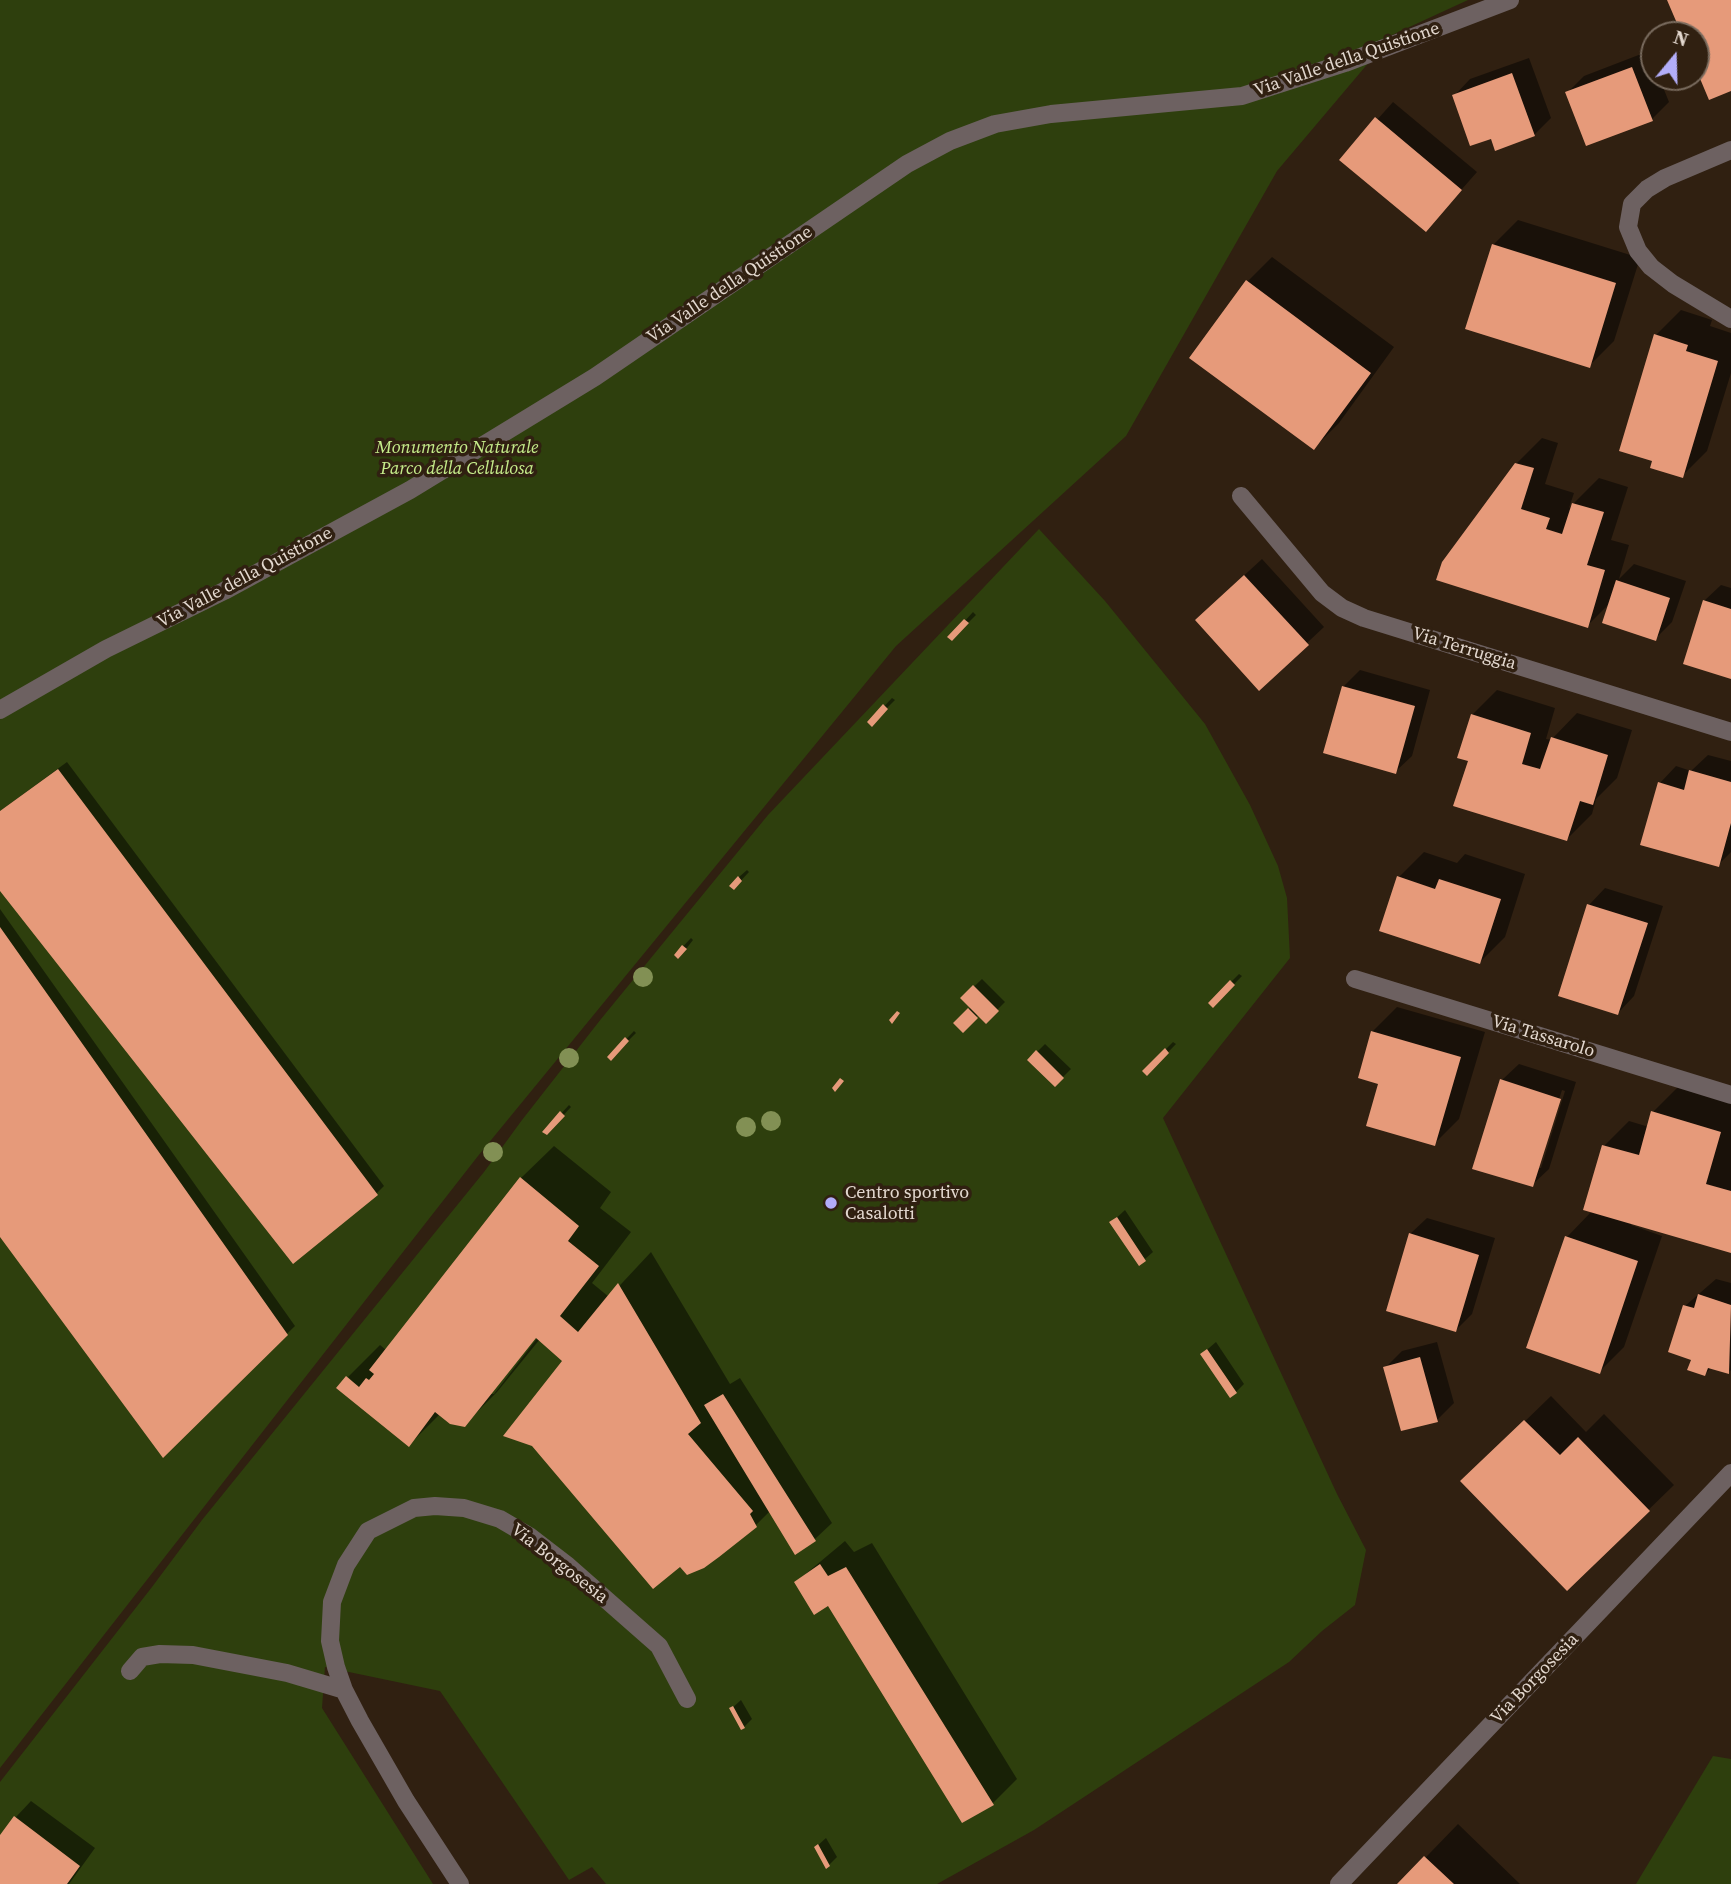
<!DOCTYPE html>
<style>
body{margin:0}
#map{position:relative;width:1731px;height:1884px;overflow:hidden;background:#302011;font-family:"Source Serif 4",serif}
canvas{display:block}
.north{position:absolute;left:1640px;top:21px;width:70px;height:70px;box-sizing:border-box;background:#302011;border:2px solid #786a5d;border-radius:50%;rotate:19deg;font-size:19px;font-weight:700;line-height:28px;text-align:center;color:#e3d8cf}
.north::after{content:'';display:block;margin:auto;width:24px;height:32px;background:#b2adf9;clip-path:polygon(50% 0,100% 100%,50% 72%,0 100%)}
</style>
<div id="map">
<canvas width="1731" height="1884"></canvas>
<div class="north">N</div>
</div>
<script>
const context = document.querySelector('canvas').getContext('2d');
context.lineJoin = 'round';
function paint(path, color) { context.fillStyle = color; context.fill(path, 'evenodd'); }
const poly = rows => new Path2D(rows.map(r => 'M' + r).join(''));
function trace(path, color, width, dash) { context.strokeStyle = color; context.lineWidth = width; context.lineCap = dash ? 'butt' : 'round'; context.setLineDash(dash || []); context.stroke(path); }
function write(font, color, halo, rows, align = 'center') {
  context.font = font + ' "Source Serif 4",serif'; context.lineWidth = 7; context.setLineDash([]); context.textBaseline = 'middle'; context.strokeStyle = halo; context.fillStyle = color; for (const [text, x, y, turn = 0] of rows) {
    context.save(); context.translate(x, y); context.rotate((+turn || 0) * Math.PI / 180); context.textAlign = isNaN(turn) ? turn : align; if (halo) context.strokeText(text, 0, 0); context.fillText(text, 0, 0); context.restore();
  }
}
const green = poly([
 [0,0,1468,0,1392,35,1277,171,1126,436,896,646,478,1156,0,1768],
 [1039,529,1105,601,1205,724,1250,805,1278,866,1287,898,1290,958,1163,1118,1337,1494,1366,1550,1355,1605,1322,1631,1289,1662,1034,1830,937,1884,606,1884,592,1867,569,1880,440,1691,325,1667,322,1708,433,1884,0,1884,0,1782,152,1587,202,1520,484,1172,522,1120,601,1019,768,815],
 [1713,1756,1731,1759,1731,1884,1636,1884]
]);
const shadow = poly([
 [1649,51,1654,65,1654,77,1659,77,1669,102,1652,119,1567,93,1584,76],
 [1529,58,1551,118,1534,135,1492,136,1454,96,1470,79],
 [1393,102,1477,172,1426,230,1342,159],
 [1518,220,1640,258,1614,341,1589,366,1493,245],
 [1272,257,1394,347,1339,423,1314,448,1247,282],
 [1681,310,1712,320,1710,326,1731,333,1731,373,1707,451,1682,476,1654,460,1656,335],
 [1542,438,1558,443,1545,484,1574,493,1569,508,1599,478,1628,487,1611,540,1629,545,1619,579,1634,564,1686,581,1672,622,1655,639,1610,603,1587,626,1439,579,1516,464],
 [1262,559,1324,627,1259,688,1214,603],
 [1721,585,1731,588,1731,677,1704,601],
 [973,612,976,615,952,639,950,637],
 [1360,670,1430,690,1412,756,1395,772,1343,687],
 [1497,690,1555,708,1546,739,1551,740,1577,713,1632,730,1617,778,1596,799,1592,814,1567,839,1472,715],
 [892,698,895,700,871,724,869,722],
 [1708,755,1731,761,1731,852,1718,865,1660,783,1676,766,1691,771],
 [67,762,384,1186,376,1194,0,888,0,811],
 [1424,852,1457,863,1465,854,1525,874,1505,937,1480,962,1399,877],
 [747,870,749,872,734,888,739,877],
 [1605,888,1663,906,1634,996,1618,1013,1589,905],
 [0,909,295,1326,163,1455,0,1234],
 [691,938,693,940,686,949,676,954],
 [1239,974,1242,976,1213,1006,1210,1003],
 [982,979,1005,1002,986,1021,979,1014,963,1031,955,1023,971,1007,962,998],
 [1397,1007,1485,1032,1459,1119,1434,1144,1380,1083,1372,1032],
 [634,1031,636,1033,611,1058,609,1057],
 [1173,1042,1176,1044,1147,1074,1144,1071],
 [1045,1044,1071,1069,1055,1085,1029,1060],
 [1519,1064,1576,1082,1549,1169,1532,1185,1502,1080],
 [1562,1090,1565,1091,1541,1168,1537,1168],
 [1678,1087,1731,1103,1731,1251,1632,1222,1631,1225,1662,1236,1624,1347,1599,1372,1567,1237,1592,1211,1604,1146,1629,1121,1649,1127,1653,1112],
 [569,1105,571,1107,547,1133,545,1131],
 [554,1146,611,1192,600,1208,631,1232,592,1283,609,1297,651,1252,730,1384,740,1378,832,1523,815,1539,795,1553,770,1511,756,1525,540,1339,497,1392,464,1425,440,1414,409,1445,348,1377,380,1345,386,1350,521,1178],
 [540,1330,542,1332,494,1394,489,1394],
 [1125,1210,1153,1252,1145,1259,1112,1222],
 [1427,1218,1495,1238,1472,1314,1456,1330,1410,1234],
 [1716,1279,1731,1283,1731,1370,1729,1372,1712,1367,1705,1374,1693,1359,1685,1306],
 [1216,1342,1244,1384,1236,1392,1202,1354],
 [1437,1342,1454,1403,1437,1420,1385,1368,1402,1351],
 [1551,1396,1586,1432,1604,1414,1674,1485,1567,1589,1488,1457],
 [845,1541,854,1552,872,1543,1017,1779,992,1804,828,1604,796,1582],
 [741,1700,752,1719,744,1727,731,1709],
 [31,1801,95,1848,69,1884,0,1884,0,1838,15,1818],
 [1458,1824,1520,1884,1400,1884],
 [826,1838,837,1857,829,1865,816,1847]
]);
const building = poly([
 [1667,0,1731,0,1731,91,1709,100,1696,69,1696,35,1682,35],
 [1632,67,1653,121,1586,146,1565,92],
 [1512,73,1535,136,1495,151,1491,139,1470,146,1452,95],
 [1375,117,1462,190,1426,232,1339,160],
 [1492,244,1616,283,1590,368,1465,329],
 [1246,280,1371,373,1314,450,1189,358],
 [1654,334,1688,345,1686,351,1718,361,1683,478,1650,468,1652,461,1619,451],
 [1515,463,1534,468,1521,509,1550,518,1546,529,1562,534,1572,503,1604,512,1587,565,1605,570,1588,628,1436,580,1442,562],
 [1244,575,1309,645,1259,691,1195,620],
 [1616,580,1670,598,1656,641,1602,623],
 [1703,600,1731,609,1731,679,1683,664],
 [964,619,969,623,952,641,947,637],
 [1342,686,1415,706,1396,774,1323,753],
 [883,704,888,709,872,727,867,722],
 [1471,714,1531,733,1522,764,1540,769,1551,737,1608,755,1593,805,1580,801,1567,841,1453,806,1468,761,1457,758],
 [58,769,378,1195,293,1264,0,891,0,811],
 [1689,770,1731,782,1731,823,1719,867,1640,845,1658,782,1684,790],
 [738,876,742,881,734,890,729,886],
 [1397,876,1435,889,1439,879,1501,899,1480,964,1379,931],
 [1587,904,1648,923,1618,1015,1558,996],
 [0,927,288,1335,163,1458,0,1237],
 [682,945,687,949,678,959,674,955],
 [1230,980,1235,985,1213,1008,1208,1003],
 [973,985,999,1011,986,1024,960,998],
 [968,1008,978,1018,963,1033,953,1023],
 [897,1011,900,1013,892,1024,889,1020],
 [1371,1031,1461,1057,1435,1146,1366,1126,1378,1084,1358,1078],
 [625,1037,629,1041,611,1061,607,1057],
 [1165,1048,1169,1053,1147,1076,1142,1071],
 [1036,1050,1064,1078,1055,1087,1027,1060],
 [840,1078,844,1081,835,1092,832,1088],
 [1500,1079,1561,1099,1533,1187,1472,1169],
 [560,1111,565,1116,547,1135,542,1132],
 [1651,1111,1721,1132,1706,1184,1731,1191,1731,1253,1583,1210,1602,1145,1639,1155],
 [520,1177,579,1226,568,1241,599,1266,560,1316,578,1332,618,1283,701,1423,688,1434,753,1511,750,1514,757,1527,719,1557,704,1568,687,1575,680,1567,653,1589,532,1446,503,1436,562,1361,536,1338,465,1427,450,1424,435,1412,409,1447,336,1388,346,1376,359,1387,366,1378,369,1380,374,1374,369,1370],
 [1117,1217,1146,1261,1139,1266,1109,1222],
 [1409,1233,1479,1255,1456,1332,1386,1311],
 [1565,1236,1638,1261,1600,1374,1526,1348],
 [1698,1294,1731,1305,1729,1374,1708,1368,1705,1376,1687,1370,1691,1360,1668,1352,1683,1305,1694,1308],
 [1207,1349,1237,1393,1230,1398,1200,1354],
 [1420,1357,1438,1422,1401,1431,1383,1367],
 [723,1394,816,1541,795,1555,704,1405],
 [1524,1420,1560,1455,1578,1437,1650,1511,1567,1591,1460,1481],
 [820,1564,828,1576,846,1567,994,1805,962,1823,828,1606,814,1615,794,1582],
 [733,1706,745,1728,741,1730,729,1708],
 [14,1816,80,1866,67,1884,0,1884,0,1835],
 [818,1844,830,1866,826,1869,814,1847],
 [1424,1856,1454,1884,1397,1884]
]);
const street = poly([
 [1731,150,1665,178,1647,189,1632,204,1628,227,1638,251,1651,267,1673,284,1731,319],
 [1241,496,1322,593,1342,608,1364,618,1731,732],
 [0,710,106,649,224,591,410,490,595,377,907,164,950,141,995,124,1051,114,1242,96,1345,63,1510,0],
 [1355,979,1731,1095],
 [130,1671,142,1657,160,1654,193,1655,287,1673,344,1690],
 [460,1884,406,1801,360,1721,344,1690,336,1667,330,1641,332,1602,346,1565,368,1531,414,1508,435,1506,464,1508,500,1519,529,1536,568,1566,659,1646,687,1699],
 [1339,1884,1731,1473]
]);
const trees = [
 [643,977],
 [569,1058],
 [771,1121],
 [746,1127],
 [493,1152]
];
const markers = [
 [831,1203,7,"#b2adf9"]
];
const streetNames = [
 ["Via Valle della Quistione",1347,60,-19],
 ["Via Valle della Quistione",730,285,-34],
 ["Via Valle della Quistione",245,578,-28],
 ["Via Terruggia",1464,649,17],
 ["Via Tassarolo",1543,1037,17],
 ["Via Borgosesia",559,1564,38],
 ["Via Borgosesia",1535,1679,-46]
];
const parkNames = [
 ["Monumento Naturale",457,448],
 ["Parco della Cellulosa",457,469]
];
const poiNames = [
 ["Centro sportivo",845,1193],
 ["Casalotti",845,1214]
];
paint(green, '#2e3f0d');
paint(shadow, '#0007');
paint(building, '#e69a7a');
trace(street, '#6d6161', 18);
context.fillStyle = '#829054';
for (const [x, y] of trees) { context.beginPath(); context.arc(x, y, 10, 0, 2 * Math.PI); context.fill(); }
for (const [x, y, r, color] of markers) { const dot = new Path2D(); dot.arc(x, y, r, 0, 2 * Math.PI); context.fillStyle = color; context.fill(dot); trace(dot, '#302011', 2.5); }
write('18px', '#e3d8cf', '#302011', streetNames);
write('italic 18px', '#c5ec8a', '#302011', parkNames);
write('18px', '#e3d8cf', '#302011', poiNames, 'left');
</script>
